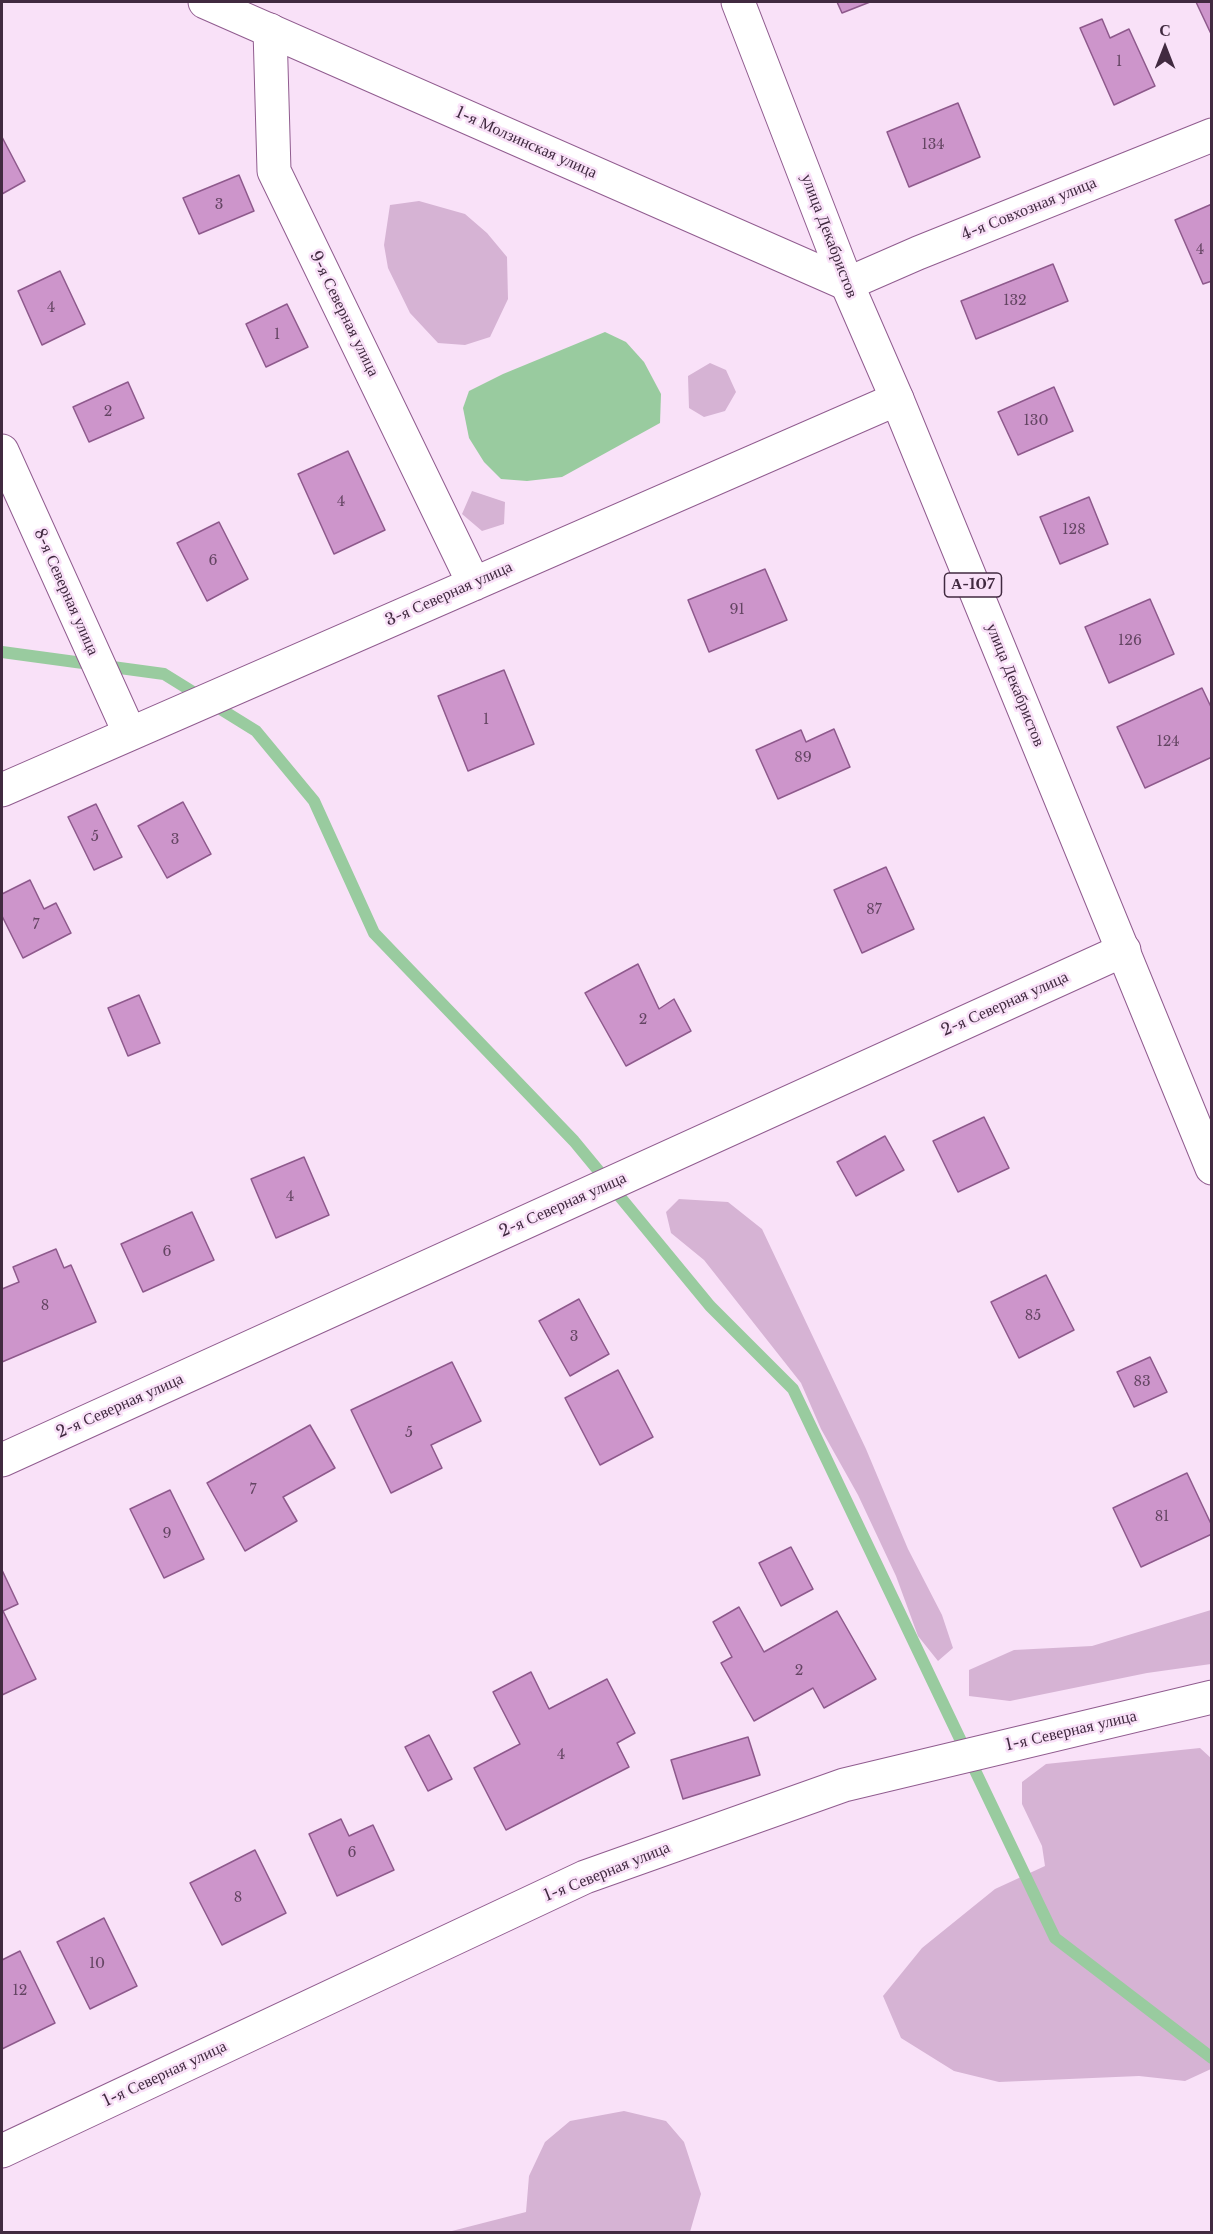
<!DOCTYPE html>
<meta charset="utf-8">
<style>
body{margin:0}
#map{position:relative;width:1213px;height:2234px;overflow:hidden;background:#f9e1f8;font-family:"Libre Baskerville",serif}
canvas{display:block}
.frame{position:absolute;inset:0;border:3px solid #412a40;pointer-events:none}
.north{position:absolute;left:1135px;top:18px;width:60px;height:60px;-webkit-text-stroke:4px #f9e1f8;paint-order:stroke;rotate:0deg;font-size:16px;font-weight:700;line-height:24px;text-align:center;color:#412a40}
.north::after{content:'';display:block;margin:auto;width:21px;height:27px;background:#412a40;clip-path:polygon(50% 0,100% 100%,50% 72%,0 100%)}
</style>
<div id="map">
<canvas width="1213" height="2234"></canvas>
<div class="frame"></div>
<div class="north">С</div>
</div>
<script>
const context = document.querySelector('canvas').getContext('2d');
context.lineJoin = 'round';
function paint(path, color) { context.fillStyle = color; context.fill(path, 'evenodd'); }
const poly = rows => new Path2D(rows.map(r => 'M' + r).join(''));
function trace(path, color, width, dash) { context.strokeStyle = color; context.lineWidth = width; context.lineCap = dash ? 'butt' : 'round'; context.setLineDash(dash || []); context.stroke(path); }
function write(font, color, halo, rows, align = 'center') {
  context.font = font + ' "Libre Baskerville",serif'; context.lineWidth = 5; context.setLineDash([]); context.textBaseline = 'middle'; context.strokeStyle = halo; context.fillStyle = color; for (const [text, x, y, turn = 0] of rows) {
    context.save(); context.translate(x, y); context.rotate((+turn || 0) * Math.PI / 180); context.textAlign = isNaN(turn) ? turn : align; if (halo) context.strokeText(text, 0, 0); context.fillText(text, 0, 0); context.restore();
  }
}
const green = poly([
 [419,201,465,214,487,233,507,257,508,299,490,337,465,345,438,343,410,313,388,268,384,245,390,205],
 [710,363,726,370,736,392,725,411,704,417,689,408,688,376],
 [472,491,505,502,504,524,482,531,462,514],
 [679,1199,728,1202,762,1229,866,1449,908,1549,942,1615,953,1648,938,1661,918,1636,896,1576,858,1495,821,1429,801,1383,704,1260,671,1233,666,1212],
 [1211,1610,1211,1664,1147,1673,1010,1701,969,1696,969,1670,1014,1650,1092,1646],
 [1200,1748,1212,1759,1211,2069,1185,2081,1139,2076,999,2082,954,2071,901,2038,883,1996,922,1948,995,1889,1045,1866,1042,1846,1022,1804,1022,1782,1046,1764],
 [624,2111,666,2121,684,2142,701,2194,690,2232,448,2232,526,2212,529,2176,545,2142,570,2121]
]);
const water = poly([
 [605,332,626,342,644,362,661,394,660,423,562,477,527,481,501,479,484,462,469,438,463,408,469,391,503,374]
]);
const stream = poly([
 [2,652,164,674,256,731,314,801,374,933,574,1141,710,1306,793,1389,1055,1938,1212,2058]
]);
const building = poly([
 [837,2,870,2,842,13,837,2],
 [1196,2,1212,2,1212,36,1196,2],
 [1102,19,1110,38,1129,29,1155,86,1114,105,1080,28,1102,19],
 [958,103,980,157,909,187,887,132,958,103],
 [2,137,25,181,2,194,2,137],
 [239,175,254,211,199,234,183,198,239,175],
 [1212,204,1212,281,1203,284,1175,220,1212,204],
 [1053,264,1068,301,976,339,961,301,1053,264],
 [60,271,85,324,42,345,18,291,60,271],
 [287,304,308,347,266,367,246,324,287,304],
 [128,382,144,418,89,442,73,407,128,382],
 [1054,387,1073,431,1018,455,998,412,1054,387],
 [348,451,385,530,334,554,298,474,348,451],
 [1089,497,1108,544,1060,564,1040,517,1089,497],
 [219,522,248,579,207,601,177,543,219,522],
 [765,569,787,620,709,652,688,600,765,569],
 [1150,599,1174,654,1109,683,1085,627,1150,599],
 [504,670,534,744,468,771,438,696,504,670],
 [1202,688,1212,709,1212,757,1145,788,1117,727,1202,688],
 [834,729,850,767,778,799,756,750,801,730,806,742,834,729],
 [183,802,211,854,167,878,138,826,183,802],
 [96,804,122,857,94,870,68,817,96,804],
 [886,867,914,929,862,953,834,890,886,867],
 [30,880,44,909,56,903,71,933,23,958,2,916,2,894,30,880],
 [638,964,659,1009,674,999,691,1031,626,1066,585,993,638,964],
 [139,995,160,1043,128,1056,108,1008,139,995],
 [984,1117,1009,1168,958,1192,933,1141,984,1117],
 [885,1136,904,1170,856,1196,837,1162,885,1136],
 [304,1157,329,1215,276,1238,251,1179,304,1157],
 [192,1212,214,1260,143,1292,121,1244,192,1212],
 [56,1249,64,1268,71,1265,96,1322,2,1362,2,1289,19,1282,13,1267,56,1249],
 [1046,1275,1074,1330,1019,1358,991,1302,1046,1275],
 [579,1299,609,1354,570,1376,539,1321,579,1299],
 [1150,1357,1167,1392,1134,1407,1117,1372,1150,1357],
 [452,1362,481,1421,431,1445,442,1468,391,1493,351,1410,452,1362],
 [618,1370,653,1437,600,1465,565,1398,618,1370],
 [310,1425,335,1468,283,1497,297,1521,245,1551,207,1483,310,1425],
 [1187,1473,1212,1526,1212,1534,1141,1567,1113,1508,1187,1473],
 [170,1490,204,1559,164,1578,130,1509,170,1490],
 [791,1547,813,1589,781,1606,759,1563,791,1547],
 [2,1570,18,1604,3,1611,36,1679,2,1695,2,1570],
 [739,1607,764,1652,837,1611,876,1679,824,1708,813,1688,754,1721,721,1663,732,1657,713,1622,739,1607],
 [531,1672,549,1709,607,1679,635,1733,617,1743,629,1767,506,1830,474,1768,520,1744,493,1692,531,1672],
 [429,1735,452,1779,428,1791,405,1747,429,1735],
 [748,1737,760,1775,683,1799,671,1760,748,1737],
 [341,1819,349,1836,373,1825,394,1870,337,1896,309,1834,341,1819],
 [255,1850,286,1913,222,1945,190,1883,255,1850],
 [104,1918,137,1986,90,2009,57,1942,104,1918],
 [20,1951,55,2023,2,2049,2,1960,20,1951]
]);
const street = poly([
 [270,30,274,171,474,584],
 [847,284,918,253,1212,135],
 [2,451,130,734],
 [2,790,897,399],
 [2,1460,1124,950],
 [2,2151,585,1877,844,1785,1212,1697]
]);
const secondary = poly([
 [205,2,847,284]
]);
const highway = poly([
 [738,2,847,284,897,399,1212,1168]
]);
const numberNames = [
 ["1",1119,62],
 ["134",933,145],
 ["3",219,205],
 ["4",1200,250],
 ["132",1015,301],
 ["4",51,308],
 ["1",277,335],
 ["2",108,412],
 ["130",1036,421],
 ["4",341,502],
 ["128",1074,530],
 ["6",213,561],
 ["91",737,610],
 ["126",1130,641],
 ["1",486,720],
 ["124",1168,742],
 ["89",803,758],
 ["5",95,837],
 ["3",175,840],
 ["87",874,910],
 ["7",36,925],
 ["2",643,1020],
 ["4",290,1197],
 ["6",167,1252],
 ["8",45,1306],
 ["85",1033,1316],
 ["3",574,1337],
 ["83",1142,1382],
 ["5",409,1433],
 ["7",253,1490],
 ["81",1162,1517],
 ["9",167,1534],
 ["2",799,1671],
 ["4",561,1755],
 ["6",352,1853],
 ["8",238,1898],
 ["10",97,1964],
 ["12",20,1991]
];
const shields = [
 [973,585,57]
];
const shieldNames = [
 ["А-107",973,585]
];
const streetNames = [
 ["1-я Молзинская улица",526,143,24],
 ["4-я Совхозная улица",1029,209,-22],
 ["улица Декабристов",829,236,69],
 ["9-я Северная улица",344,314,64],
 ["8-я Северная улица",66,592,66],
 ["3-я Северная улица",449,594,-24],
 ["улица Декабристов",1015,685,68],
 ["2-я Северная улица",1005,1004,-24],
 ["2-я Северная улица",563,1205,-24],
 ["2-я Северная улица",120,1406,-24],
 ["1-я Северная улица",1071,1731,-13],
 ["1-я Северная улица",607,1872,-22],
 ["1-я Северная улица",165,2074,-25]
];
paint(green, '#d6b3d4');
paint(water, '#99cb9f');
trace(stream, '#99cb9f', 12);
paint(building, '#cd95cb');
trace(building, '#8e598c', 1.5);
trace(street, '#905c8f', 35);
trace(secondary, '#905c8f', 35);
trace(highway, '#905c8f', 35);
trace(street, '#fff', 33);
trace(secondary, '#fff', 33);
trace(highway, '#fff', 33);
write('14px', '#644563', null, numberNames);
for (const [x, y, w] of shields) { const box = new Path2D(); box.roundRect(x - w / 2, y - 12, w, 24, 4.5); context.fillStyle = '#f9e1f8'; context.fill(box); trace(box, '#412a40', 1.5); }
write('bold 15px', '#412a40', null, shieldNames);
write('16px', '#412a40', '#f9e1f8', streetNames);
</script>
